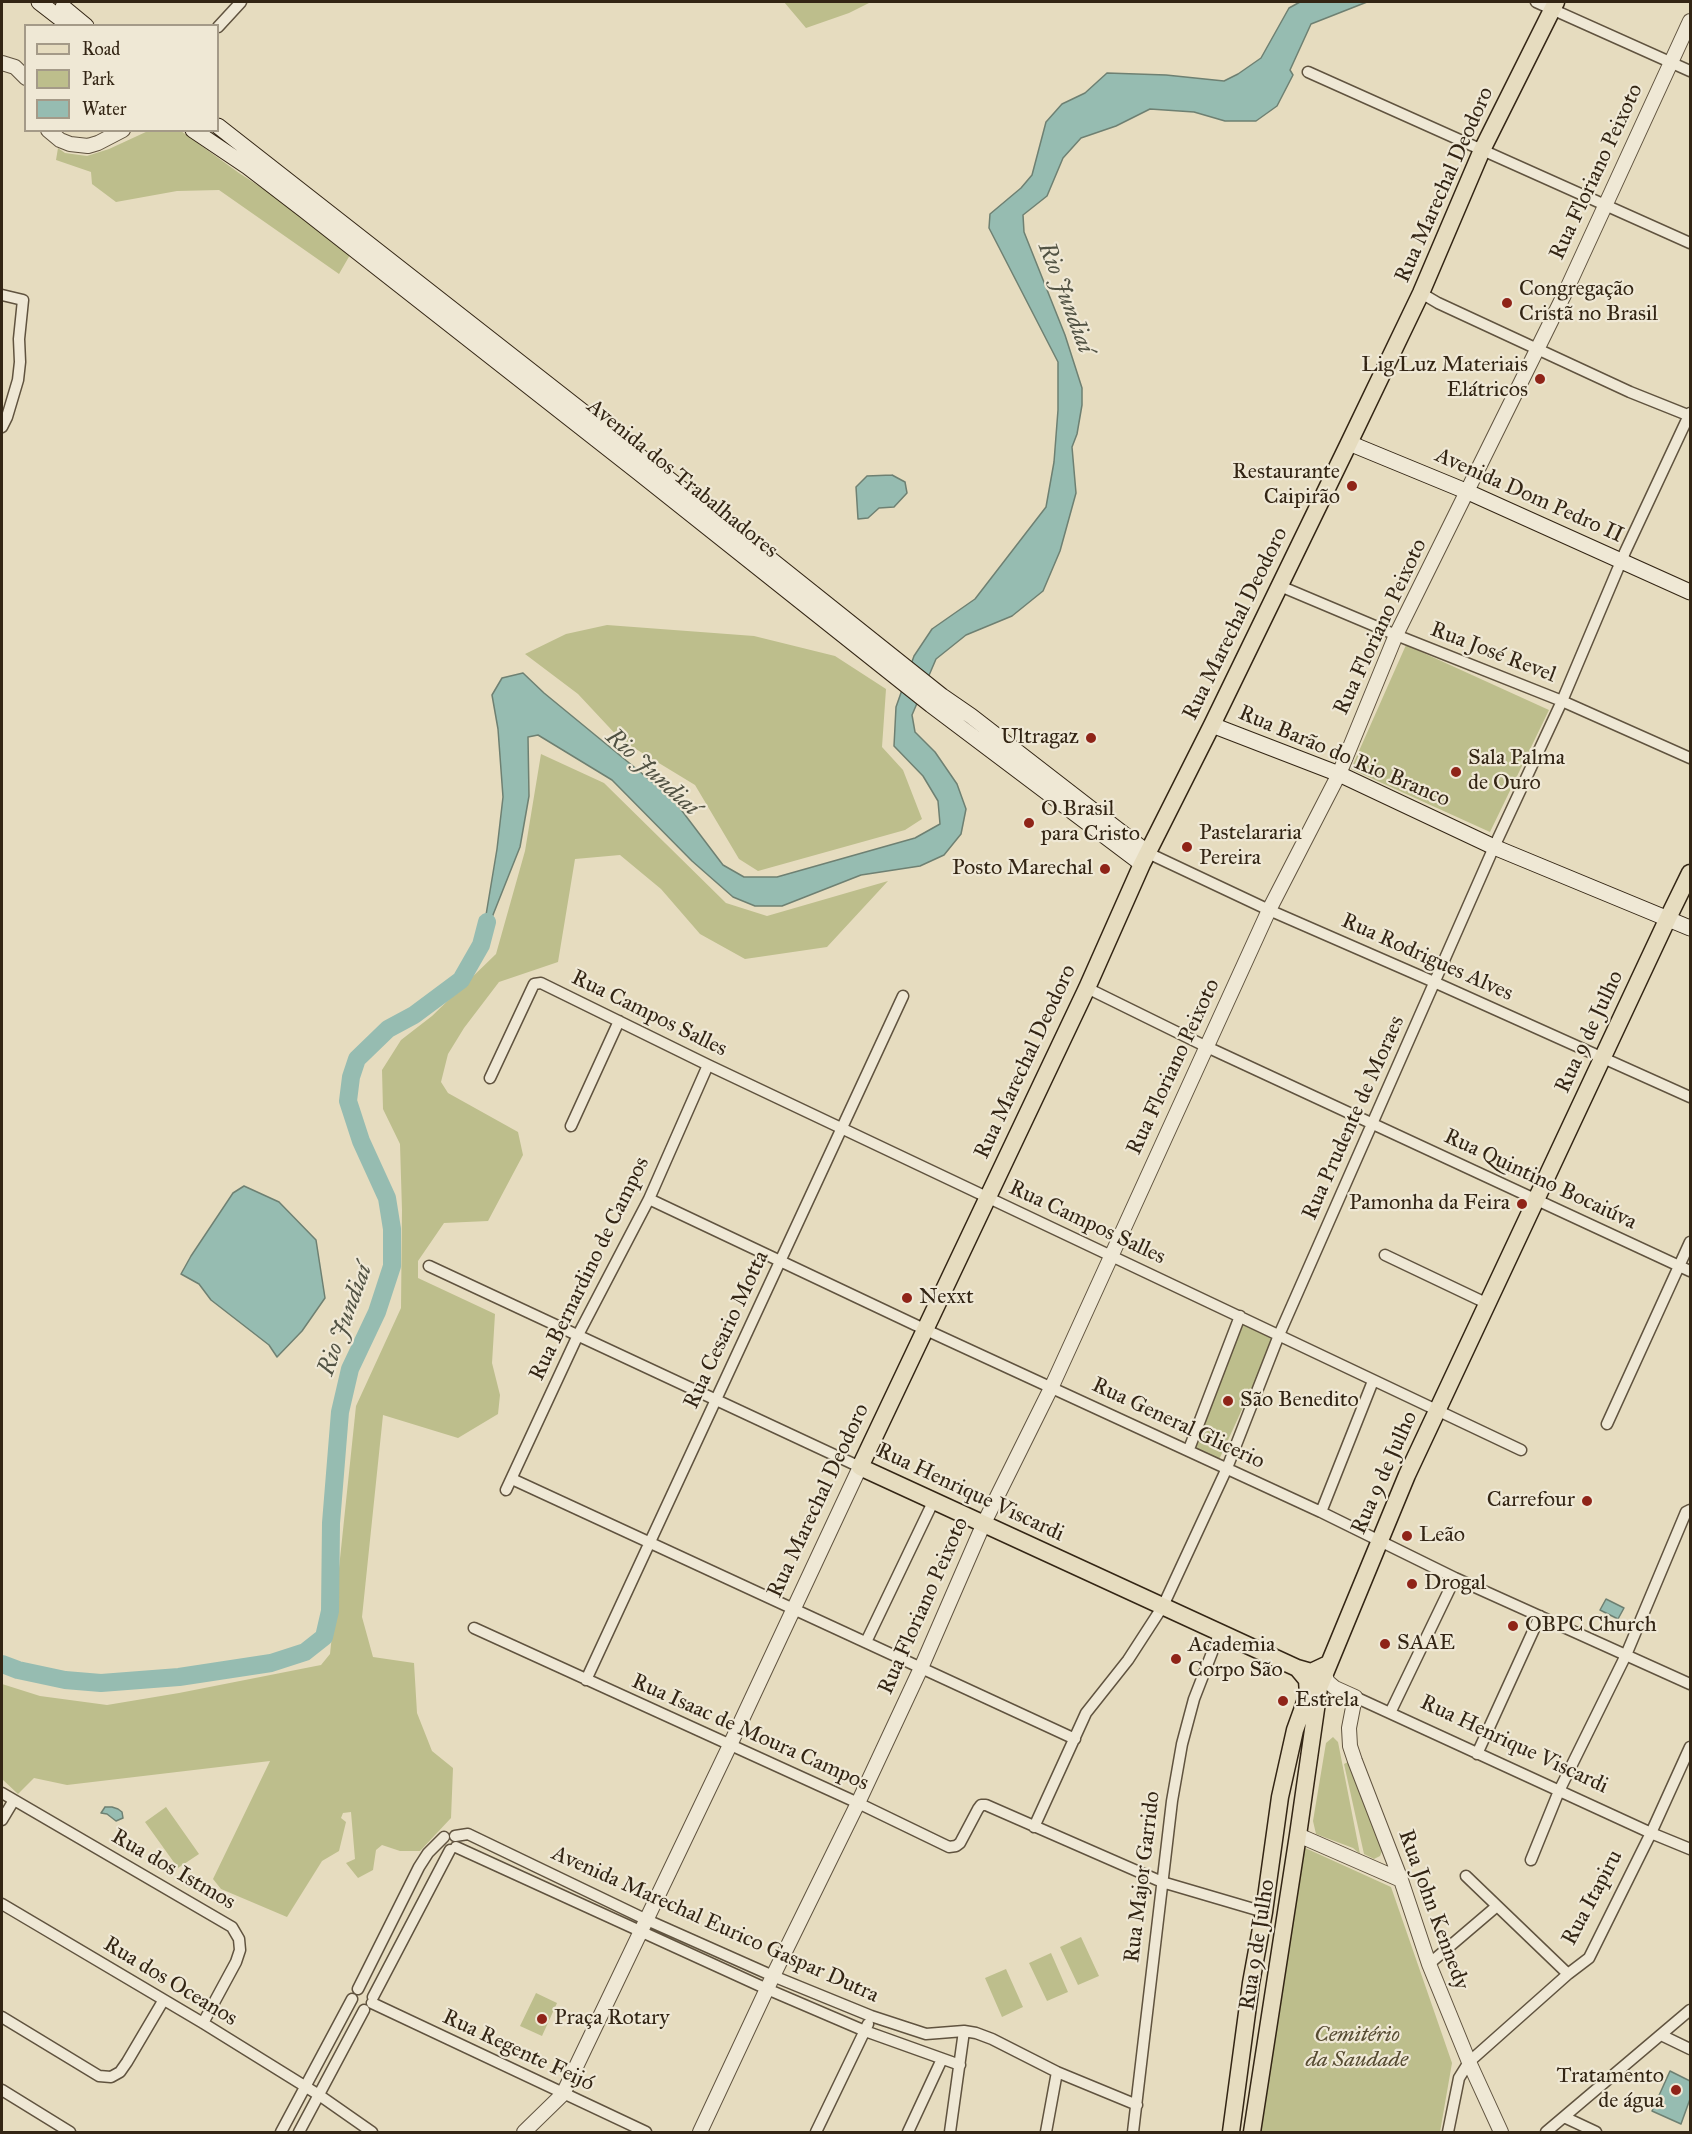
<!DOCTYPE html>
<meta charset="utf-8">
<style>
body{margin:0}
#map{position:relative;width:1692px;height:2134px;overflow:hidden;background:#e6dcbf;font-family:"IM FELL Great Primer",serif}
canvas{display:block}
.frame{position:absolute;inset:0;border:3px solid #332514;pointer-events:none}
.legend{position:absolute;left:24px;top:24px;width:195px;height:108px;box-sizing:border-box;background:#efe8d5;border:2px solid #a49a88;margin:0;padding:8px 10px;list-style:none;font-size:18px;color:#332514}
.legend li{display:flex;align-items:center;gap:12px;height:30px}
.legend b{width:30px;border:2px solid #a49a88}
</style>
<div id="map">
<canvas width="1692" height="2134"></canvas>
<div class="frame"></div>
<ul class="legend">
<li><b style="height:8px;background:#e6dcbf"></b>Road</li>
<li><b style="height:16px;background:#bdbe8c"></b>Park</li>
<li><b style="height:16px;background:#96bcb1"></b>Water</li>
</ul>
</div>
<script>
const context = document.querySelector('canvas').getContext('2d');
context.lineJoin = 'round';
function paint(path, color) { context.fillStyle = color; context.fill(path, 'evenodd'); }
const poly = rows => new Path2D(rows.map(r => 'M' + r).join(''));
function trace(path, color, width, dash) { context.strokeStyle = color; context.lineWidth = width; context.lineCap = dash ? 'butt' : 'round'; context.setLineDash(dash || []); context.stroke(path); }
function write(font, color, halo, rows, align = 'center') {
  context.font = font + ' "IM FELL Great Primer",serif'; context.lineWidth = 4.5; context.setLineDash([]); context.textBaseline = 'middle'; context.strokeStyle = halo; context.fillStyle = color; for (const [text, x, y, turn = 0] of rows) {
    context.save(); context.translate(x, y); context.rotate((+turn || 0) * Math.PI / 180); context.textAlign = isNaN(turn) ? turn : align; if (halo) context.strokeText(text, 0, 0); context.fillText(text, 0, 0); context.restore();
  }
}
const green = poly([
 [784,2,871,2,849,13,806,28],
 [148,131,181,131,239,173,354,248,339,274,219,190,177,191,116,202,92,184,91,172,56,160,58,148,65,153,87,156,109,149],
 [607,625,754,636,835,656,886,689,882,747,903,770,922,819,905,830,758,871,739,859,695,785,621,740,578,694,525,654,566,634],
 [1406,645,1549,710,1490,832,1351,769],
 [541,754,604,783,726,903,767,916,888,881,827,947,745,959,700,934,661,889,620,855,575,859,558,962,499,982,464,1028,448,1054,441,1082,448,1093,518,1132,523,1155,488,1221,444,1223,418,1261,418,1278,495,1314,492,1363,500,1395,498,1414,458,1438,383,1415,362,1617,373,1657,414,1663,417,1713,432,1751,453,1768,451,1818,420,1851,400,1851,382,1845,376,1850,373,1870,358,1878,346,1863,355,1859,351,1812,343,1813,341,1818,346,1822,339,1851,322,1861,287,1917,221,1889,213,1879,270,1761,67,1785,34,1778,18,1794,2,1779,2,1684,40,1696,107,1705,179,1693,321,1665,330,1654,356,1406,401,1308,402,1210,400,1144,383,1109,382,1070,401,1040,432,1016,496,954,525,851],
 [1242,1321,1275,1337,1218,1462,1189,1449],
 [1333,1737,1338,1742,1360,1854,1353,1848,1316,1834,1313,1821,1326,1743],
 [1350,1761,1381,1843,1382,1851,1380,1856,1374,1859,1364,1854,1344,1764],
 [166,1807,199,1854,178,1868,145,1822],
 [1303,1847,1391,1887,1452,2063,1440,2132,1259,2132],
 [1081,1937,1099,1976,1078,1985,1060,1947],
 [1051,1953,1068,1992,1047,2001,1029,1963],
 [1006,1969,1023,2007,1002,2017,985,1978],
 [536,1993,557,2003,542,2036,520,2026]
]);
const water = poly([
 [1300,2,1367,2,1311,24,1290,70,1293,75,1277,106,1256,121,1225,121,1194,112,1150,109,1116,126,1081,138,1063,158,1047,196,1023,215,1024,232,1065,335,1082,388,1082,405,1077,434,1072,447,1076,493,1060,551,1043,591,1012,616,966,635,936,659,912,715,915,732,935,752,957,784,966,809,961,834,944,855,920,866,861,875,782,906,755,906,733,897,692,861,612,780,538,735,528,737,529,796,520,847,481,945,497,849,503,797,498,729,492,695,502,678,523,673,544,693,673,799,723,865,744,877,777,877,915,838,940,824,938,801,923,776,894,746,896,707,914,656,932,629,975,599,1046,507,1054,462,1058,410,1058,362,989,228,990,214,1021,188,1032,175,1046,122,1062,104,1085,93,1107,73,1166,75,1224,81,1238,74,1261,58,1289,8,1300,2],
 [892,475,905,482,907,493,894,507,879,508,868,518,858,519,856,487,867,476,892,475],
 [244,1186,279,1202,316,1240,325,1298,302,1331,277,1357,269,1345,211,1300,199,1284,181,1274,191,1256,233,1193,244,1186],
 [1606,1599,1624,1608,1618,1619,1600,1610,1606,1599],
 [105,1807,112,1807,118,1809,122,1812,123,1818,116,1821,107,1814,101,1813,105,1807],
 [1670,2071,1690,2081,1690,2099,1681,2124,1652,2111,1670,2071]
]);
const river = poly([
 [2,1664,18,1670,65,1680,101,1683,179,1677,271,1663,305,1652,324,1637,330,1611,331,1523,340,1412,350,1369,377,1312,392,1266,392,1229,387,1198,361,1141,348,1101,351,1077,357,1059,388,1029,414,1015,461,980,481,945,487,922]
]);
const minor = poly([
 [1536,2,1690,71],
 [218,27,241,2],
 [1308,72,1690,243],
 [1421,293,1438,303,1630,392,1690,416],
 [2,295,23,300,19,339,20,362,18,380,7,417,2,427],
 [1280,586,1401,637,1562,701,1690,758],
 [1148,853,1269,910,1434,982,1690,1097],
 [1087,988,1207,1047,1690,1271],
 [490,1078,534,984,541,983,708,1065,1521,1450],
 [571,1126,619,1021],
 [649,1199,924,1329,1321,1512,1455,1578,1690,1684],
 [1385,1255,1488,1304],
 [429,1266,860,1467],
 [1607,1424,1690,1242],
 [1189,1449,1240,1316],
 [512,1479,1075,1739],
 [506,1490,578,1335,649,1199,708,1065],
 [1321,1512,1373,1381],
 [474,1628,858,1803,949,1847,956,1846,960,1843,978,1809,981,1805,986,1805,1162,1882,1264,1912],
 [866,1642,934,1500],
 [586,1680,903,996],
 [1355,1697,1651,1833,1690,1849],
 [1390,1713,1455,1578],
 [1477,1754,1540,1616],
 [2,1793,232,1927,239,1939,240,1950,236,1962,203,2023],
 [2,1820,14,1800],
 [1034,1827,1086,1713,1128,1660,1163,1606,1227,1468,1279,1335,1494,847,1562,701,1625,552,1690,413],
 [455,1836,468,1834,647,1920,773,1976,871,2016,926,2034,964,2031,976,2033,992,2039,1057,2072,1137,2105],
 [456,1847,767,1989,865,2031,960,2065],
 [1531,1860,1559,1791,1626,1655,1686,1512,1690,1510],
 [1466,1876,1568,1974],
 [2,1904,203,2023,319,2095,372,2132],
 [1429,1964,1497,1906],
 [358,1989,419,1867,428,1853,444,1837],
 [373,1997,450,1850],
 [372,2003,646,2132],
 [2,2017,99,2076,111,2077,120,2072,127,2062,163,2001],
 [1661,2035,1690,2049],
 [2,2090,70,2132],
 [1564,2117,1596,2132],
 [281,2132,352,1999],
 [299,2132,364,2010],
 [816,2132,868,2024],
 [908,2132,942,2059],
 [950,2132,964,2031],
 [1046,2132,1057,2072],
 [1133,2132,1172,1801,1182,1744,1194,1699,1220,1632],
 [1448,2132,1459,2078,1469,2062,1568,1974,1589,1958,1651,1833,1690,1747],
 [1546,2132,1690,2010]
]);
const tertiary = poly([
 [2,63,15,67,26,78],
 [48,130,60,140,70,144,88,146,98,143,123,130],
 [1325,1676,1328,1682,1335,1688,1355,1697,1349,1728,1350,1746,1355,1761,1401,1880,1429,1964,1469,2062,1501,2132],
 [1298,1835,1401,1880],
 [524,2132,563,2094,730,1745,860,1467],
 [700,2132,773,1976,858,1803,921,1668,984,1523,1052,1386,1269,910,1339,774,1396,635,1565,293,1690,21]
]);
const secondary = poly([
 [39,2,70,26],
 [63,7,86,26],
 [218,126,725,523,942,696,971,716,1148,853],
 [193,130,248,167,304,210,638,472,931,705,1142,864],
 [1349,443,1468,492,1690,592],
 [1212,725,1339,774,1494,847,1690,928]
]);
const primary = poly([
 [1328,1664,1311,1672,1297,1668,860,1467,1087,988,1142,864,1212,725,1349,443,1421,293,1482,150,1556,2],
 [1231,2132,1251,1983,1264,1912,1280,1797,1295,1730,1308,1694,1307,1680,1297,1668],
 [1252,2132,1298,1835,1319,1688,1407,1475,1668,918,1690,873]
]);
const markers = [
 [1507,303,6,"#8f2418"],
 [1540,379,6,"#8f2418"],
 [1352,486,6,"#8f2418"],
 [1091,738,6,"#8f2418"],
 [1456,772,6,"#8f2418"],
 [1029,823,6,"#8f2418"],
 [1187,847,6,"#8f2418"],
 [1105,869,6,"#8f2418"],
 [1522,1204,6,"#8f2418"],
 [907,1298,6,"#8f2418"],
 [1228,1401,6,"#8f2418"],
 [1587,1501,6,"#8f2418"],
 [1407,1536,6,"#8f2418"],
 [1412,1584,6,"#8f2418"],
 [1513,1626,6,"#8f2418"],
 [1385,1644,6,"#8f2418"],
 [1176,1659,6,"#8f2418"],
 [1283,1701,6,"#8f2418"],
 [542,2019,6,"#8f2418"],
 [1676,2090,6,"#8f2418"]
];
const streetNames = [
 ["Rua Floriano Peixoto",1597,172,-65],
 ["Rua Marechal Deodoro",1445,185,-66],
 ["Avenida dos Trabalhadores",682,479,39],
 ["Avenida Dom Pedro II",1529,496,24],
 ["Rua Marechal Deodoro",1236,624,-64],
 ["Rua Floriano Peixoto",1381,627,-65],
 ["Rua José Revel",1493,653,21],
 ["Rua Barão do Rio Branco",1344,757,23],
 ["Rua Rodrigues Alves",1427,958,24],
 ["Rua Campos Salles",649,1014,26],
 ["Rua 9 de Julho",1590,1032,-65],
 ["Rua Marechal Deodoro",1026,1062,-65],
 ["Rua Floriano Peixoto",1174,1067,-65],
 ["Rua Prudente de Moraes",1354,1118,-66],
 ["Rua Quintino Bocaiúva",1540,1180,25],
 ["Rua Campos Salles",1087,1223,25],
 ["Rua Bernardino de Campos",590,1269,-64],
 ["Rua Cesario Motta",727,1330,-65],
 ["Rua General Glicerio",1178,1424,25],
 ["Rua 9 de Julho",1385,1473,-66],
 ["Rua Henrique Viscardi",970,1493,25],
 ["Rua Marechal Deodoro",819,1501,-65],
 ["Rua Floriano Peixoto",924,1606,-66],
 ["Rua Isaac de Moura Campos",750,1733,24],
 ["Rua Henrique Viscardi",1514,1745,25],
 ["Rua dos Istmos",173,1870,30],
 ["Rua Major Garrido",1143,1877,-83],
 ["Rua Itapiru",1593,1898,-62],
 ["Rua John Kennedy",1433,1910,70],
 ["Avenida Marechal Eurico Gaspar Dutra",715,1925,24],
 ["Rua 9 de Julho",1258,1945,-81],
 ["Rua dos Oceanos",170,1982,31],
 ["Rua Regente Feijó",518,2051,25]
];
const poiNames = [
 ["Congregação",1519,290],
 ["Cristã no Brasil",1519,315],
 ["Lig Luz Materiais",1528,366,"right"],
 ["Elátricos",1528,391,"right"],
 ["Restaurante",1340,473,"right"],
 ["Caipirão",1340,498,"right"],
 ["Ultragaz",1079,738,"right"],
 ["Sala Palma",1468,759],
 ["de Ouro",1468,784],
 ["O Brasil",1041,810],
 ["para Cristo",1041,835],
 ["Pastelararia",1199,834],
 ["Pereira",1199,859],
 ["Posto Marechal",1093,869,"right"],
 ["Pamonha da Feira",1510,1204,"right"],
 ["Nexxt",919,1298],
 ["São Benedito",1240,1401],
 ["Carrefour",1575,1501,"right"],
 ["Leão",1419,1536],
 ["Drogal",1424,1584],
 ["OBPC Church",1525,1626],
 ["SAAE",1397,1644],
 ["Academia",1188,1646],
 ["Corpo São",1188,1671],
 ["Estrela",1295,1701],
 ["Praça Rotary",554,2019],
 ["Tratamento",1664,2077,"right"],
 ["de água",1664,2102,"right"]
];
const parkNames = [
 ["Cemitério",1357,2036],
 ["da Saudade",1357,2061]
];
const waterNames = [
 ["Rio Jundiaí",1065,298,69],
 ["Rio Jundiaí",652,773,42],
 ["Rio Jundiaí",346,1320,-70]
];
paint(green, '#bdbe8c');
paint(water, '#96bcb1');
trace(water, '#6e8072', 1.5);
trace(river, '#96bcb1', 18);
trace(minor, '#60533f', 13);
trace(tertiary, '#60533f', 16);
trace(secondary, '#332514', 17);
trace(primary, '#332514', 19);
trace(minor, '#efe8d5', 10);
trace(tertiary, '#efe8d5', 14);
trace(secondary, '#efe8d5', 15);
trace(primary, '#e6dcbf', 16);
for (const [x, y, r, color] of markers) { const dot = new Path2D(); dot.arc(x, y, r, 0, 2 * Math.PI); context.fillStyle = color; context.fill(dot); trace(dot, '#efe8d5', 2); }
write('22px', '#332514', '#efe8d5', streetNames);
write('22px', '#332514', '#efe8d5', poiNames, 'left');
write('italic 22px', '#564b32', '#efe8d5', parkNames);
write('italic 24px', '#515243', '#efe8d5', waterNames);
</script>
